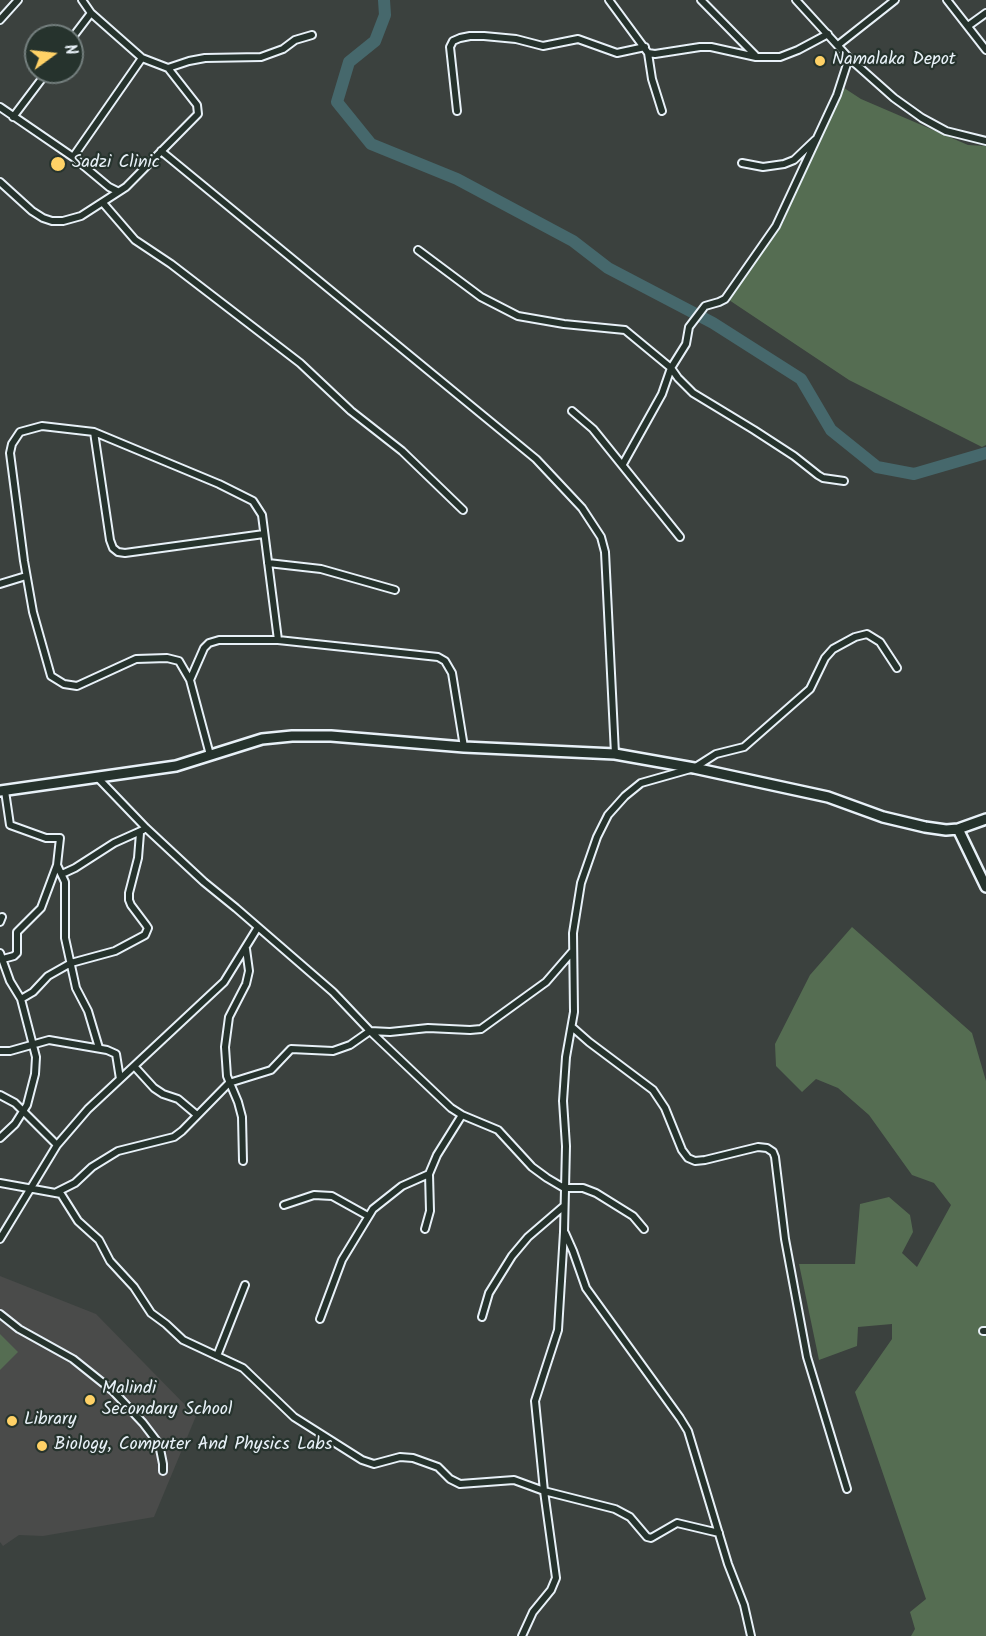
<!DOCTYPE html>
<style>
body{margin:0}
#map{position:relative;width:986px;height:1636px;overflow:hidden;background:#3b413e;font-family:Kalam,sans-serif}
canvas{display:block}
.north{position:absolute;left:24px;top:24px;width:60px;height:60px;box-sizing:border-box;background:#26332d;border:2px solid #747f7e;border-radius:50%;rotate:75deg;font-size:16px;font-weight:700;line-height:24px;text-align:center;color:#e8f1f8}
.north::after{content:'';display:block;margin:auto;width:21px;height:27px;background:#ffd166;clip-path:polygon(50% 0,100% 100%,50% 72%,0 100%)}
</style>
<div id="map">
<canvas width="986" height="1636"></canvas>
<div class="north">N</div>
</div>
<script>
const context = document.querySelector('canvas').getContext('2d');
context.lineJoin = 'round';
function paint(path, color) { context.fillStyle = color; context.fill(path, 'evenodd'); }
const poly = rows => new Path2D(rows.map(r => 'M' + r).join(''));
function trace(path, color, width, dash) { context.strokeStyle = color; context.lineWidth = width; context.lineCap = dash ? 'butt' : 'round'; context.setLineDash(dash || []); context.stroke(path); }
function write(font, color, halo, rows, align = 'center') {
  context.font = font + ' Kalam,sans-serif'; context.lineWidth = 4.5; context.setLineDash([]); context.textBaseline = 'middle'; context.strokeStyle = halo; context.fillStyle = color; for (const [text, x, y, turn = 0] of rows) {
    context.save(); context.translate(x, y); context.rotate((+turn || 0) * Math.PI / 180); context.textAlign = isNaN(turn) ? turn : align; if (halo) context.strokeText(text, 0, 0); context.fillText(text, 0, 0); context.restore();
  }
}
const built = poly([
 [0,1276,96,1314,196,1416,154,1517,43,1536,19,1535,3,1546,0,1542]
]);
const green = poly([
 [838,84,861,99,968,145,986,146,986,445,982,447,849,380,726,298,783,223],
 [852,927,972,1033,986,1081,986,1636,911,1636,915,1629,910,1612,926,1599,855,1392,892,1339,892,1324,858,1327,857,1346,819,1360,799,1264,855,1264,860,1204,889,1197,910,1215,913,1232,902,1253,917,1267,951,1205,934,1183,912,1175,869,1115,838,1088,816,1079,802,1092,776,1066,775,1044,810,975],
 [0,1334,18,1352,0,1370]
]);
const river = poly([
 [384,0,385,15,375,41,349,62,337,102,371,144,457,179,573,241,608,268,713,323,801,379,831,430,877,467,914,474,986,453]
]);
const street = poly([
 [609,0,648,53,655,54,700,47,711,47,756,57,780,57,798,50,828,34],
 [701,0,755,55],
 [796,0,849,58,894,98,922,118,946,131,986,141],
 [947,0,986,50],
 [0,20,18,0],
 [968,26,986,13],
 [72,38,91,13],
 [838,45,895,0],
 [648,53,652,79,662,111],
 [168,68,189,61,205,58,261,57,283,49,295,40,312,35],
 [0,107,73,157,109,187,117,191],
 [457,111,450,47,453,41,460,38,470,36,484,36,516,39,543,46,578,39,617,53,645,47],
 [13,117,47,72],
 [161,151,536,459,582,508,601,537,605,552,615,754],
 [73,157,142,58],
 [742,163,763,167,784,164,794,160,815,140],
 [0,182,32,211,43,218,52,221,63,221,81,216,126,187,198,114,197,105,168,68,142,58,91,13,82,0],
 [103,203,135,240,171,264,300,363,351,411,402,451,463,510],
 [418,250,481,297,518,316,564,324,625,330,671,368,678,378,693,393,754,430,794,456,818,475,823,478,844,481],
 [572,411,593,429,680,537],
 [94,432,110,540,113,548,118,552,125,553,264,534],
 [623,464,662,394,671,368,686,344,689,327,705,306,719,302,725,299,776,226,837,95,849,58],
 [268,563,321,569,395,590],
 [0,584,26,576],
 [190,680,204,648,209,643,219,640,278,640,438,657,445,661,452,673,464,747],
 [210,755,190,680,179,661,167,658,136,659,77,686,64,684,51,676,33,612,24,561,10,453,12,444,20,432,42,426,94,432,219,484,253,501,262,515,278,640],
 [97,777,146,828,204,882,236,908,333,992,370,1031,451,1108,462,1115,498,1130,532,1167,547,1178,564,1188,583,1188,596,1193,633,1216,644,1229],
 [5,791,10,825,46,838,60,838,57,865,65,882,65,938,76,988,88,1011,99,1048],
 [62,874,75,868,114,843,143,830],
 [0,922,2,917],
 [0,953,10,981,21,999,36,1057,35,1074,27,1105,15,1124,0,1138],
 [3,959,14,956,17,953,17,932,41,908,57,865],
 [21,999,33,992,48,976,71,963,115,951,145,935,148,928,146,925,131,905,129,900,129,893,138,858,140,833],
 [572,1027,589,1042,653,1090,665,1108,682,1150,688,1158,695,1161,705,1160,758,1147,767,1148,773,1152,775,1157,785,1239,807,1357,847,1489],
 [0,1051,10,1051,49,1040,107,1050,116,1054,120,1079],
 [134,1066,154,1088,163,1094,178,1099,197,1115],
 [0,1095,15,1103,57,1145],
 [243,1161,242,1117,238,1102,227,1076,225,1047,229,1017,246,984,249,971,246,949],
 [0,1183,61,1194,78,1221,99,1240,110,1261,134,1287,151,1313,166,1324,183,1340,243,1368,294,1417,362,1460,374,1464,400,1457,413,1458,438,1467,450,1479,460,1484,514,1480,544,1491,615,1509,630,1517,647,1537,651,1538,677,1523,719,1533],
 [57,1192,75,1183,92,1167,118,1151,174,1137,182,1131,229,1083,271,1070,291,1049,333,1051,350,1045,370,1031,390,1032,428,1028,470,1030,481,1029,546,982,572,952],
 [284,1205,314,1195,332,1196,368,1216],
 [425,1229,430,1211,429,1174,437,1155,462,1115],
 [565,1233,573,1251,586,1288,680,1418,688,1431,728,1564,744,1605,751,1636],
 [0,1239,57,1145,88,1109,224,982,258,927],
 [0,1314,19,1329,73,1359,113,1391,143,1423,159,1444,163,1464,163,1471],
 [482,1317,489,1293,512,1256,528,1237,564,1206],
 [320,1319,342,1260,373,1209,402,1186,429,1174],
 [983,1331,986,1331],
 [217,1356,245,1285],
 [522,1636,533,1612,551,1590,556,1578,544,1491,535,1401,558,1330,564,1232,566,1146,563,1101,566,1057,574,1012,573,933,581,883,597,837,608,815,625,796,641,783,694,768,716,754,744,747,810,689,825,658,833,649,855,637,867,634,880,642,897,668]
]);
const secondary = poly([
 [0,791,176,766,262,739,292,736,331,736,464,747,615,754,694,768,828,797,883,817,925,827,946,830,958,829,986,819],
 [958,829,986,887]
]);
const markers = [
 [820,61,6,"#ffd166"],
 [58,164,8,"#ffd166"],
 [90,1400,6,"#ffd166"],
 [12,1421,6,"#ffd166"],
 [42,1446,6,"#ffd166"]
];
const poiNames = [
 ["Namalaka Depot",832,61],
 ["Sadzi Clinic",72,164],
 ["Malindi",102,1390],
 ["Secondary School",102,1411],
 ["Library",24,1421],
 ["Biology, Computer And Physics Labs",54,1446]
];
paint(built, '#4a4b4a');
paint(green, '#556d52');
trace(river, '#46686c', 12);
trace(street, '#e8f1f8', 10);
trace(secondary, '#e8f1f8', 14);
trace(street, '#26332d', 6);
trace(secondary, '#26332d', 9);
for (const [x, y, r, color] of markers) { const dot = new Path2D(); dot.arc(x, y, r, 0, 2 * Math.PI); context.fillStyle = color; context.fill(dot); trace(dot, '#26332d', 2); }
write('18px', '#e8f1f8', '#26332d', poiNames, 'left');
</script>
